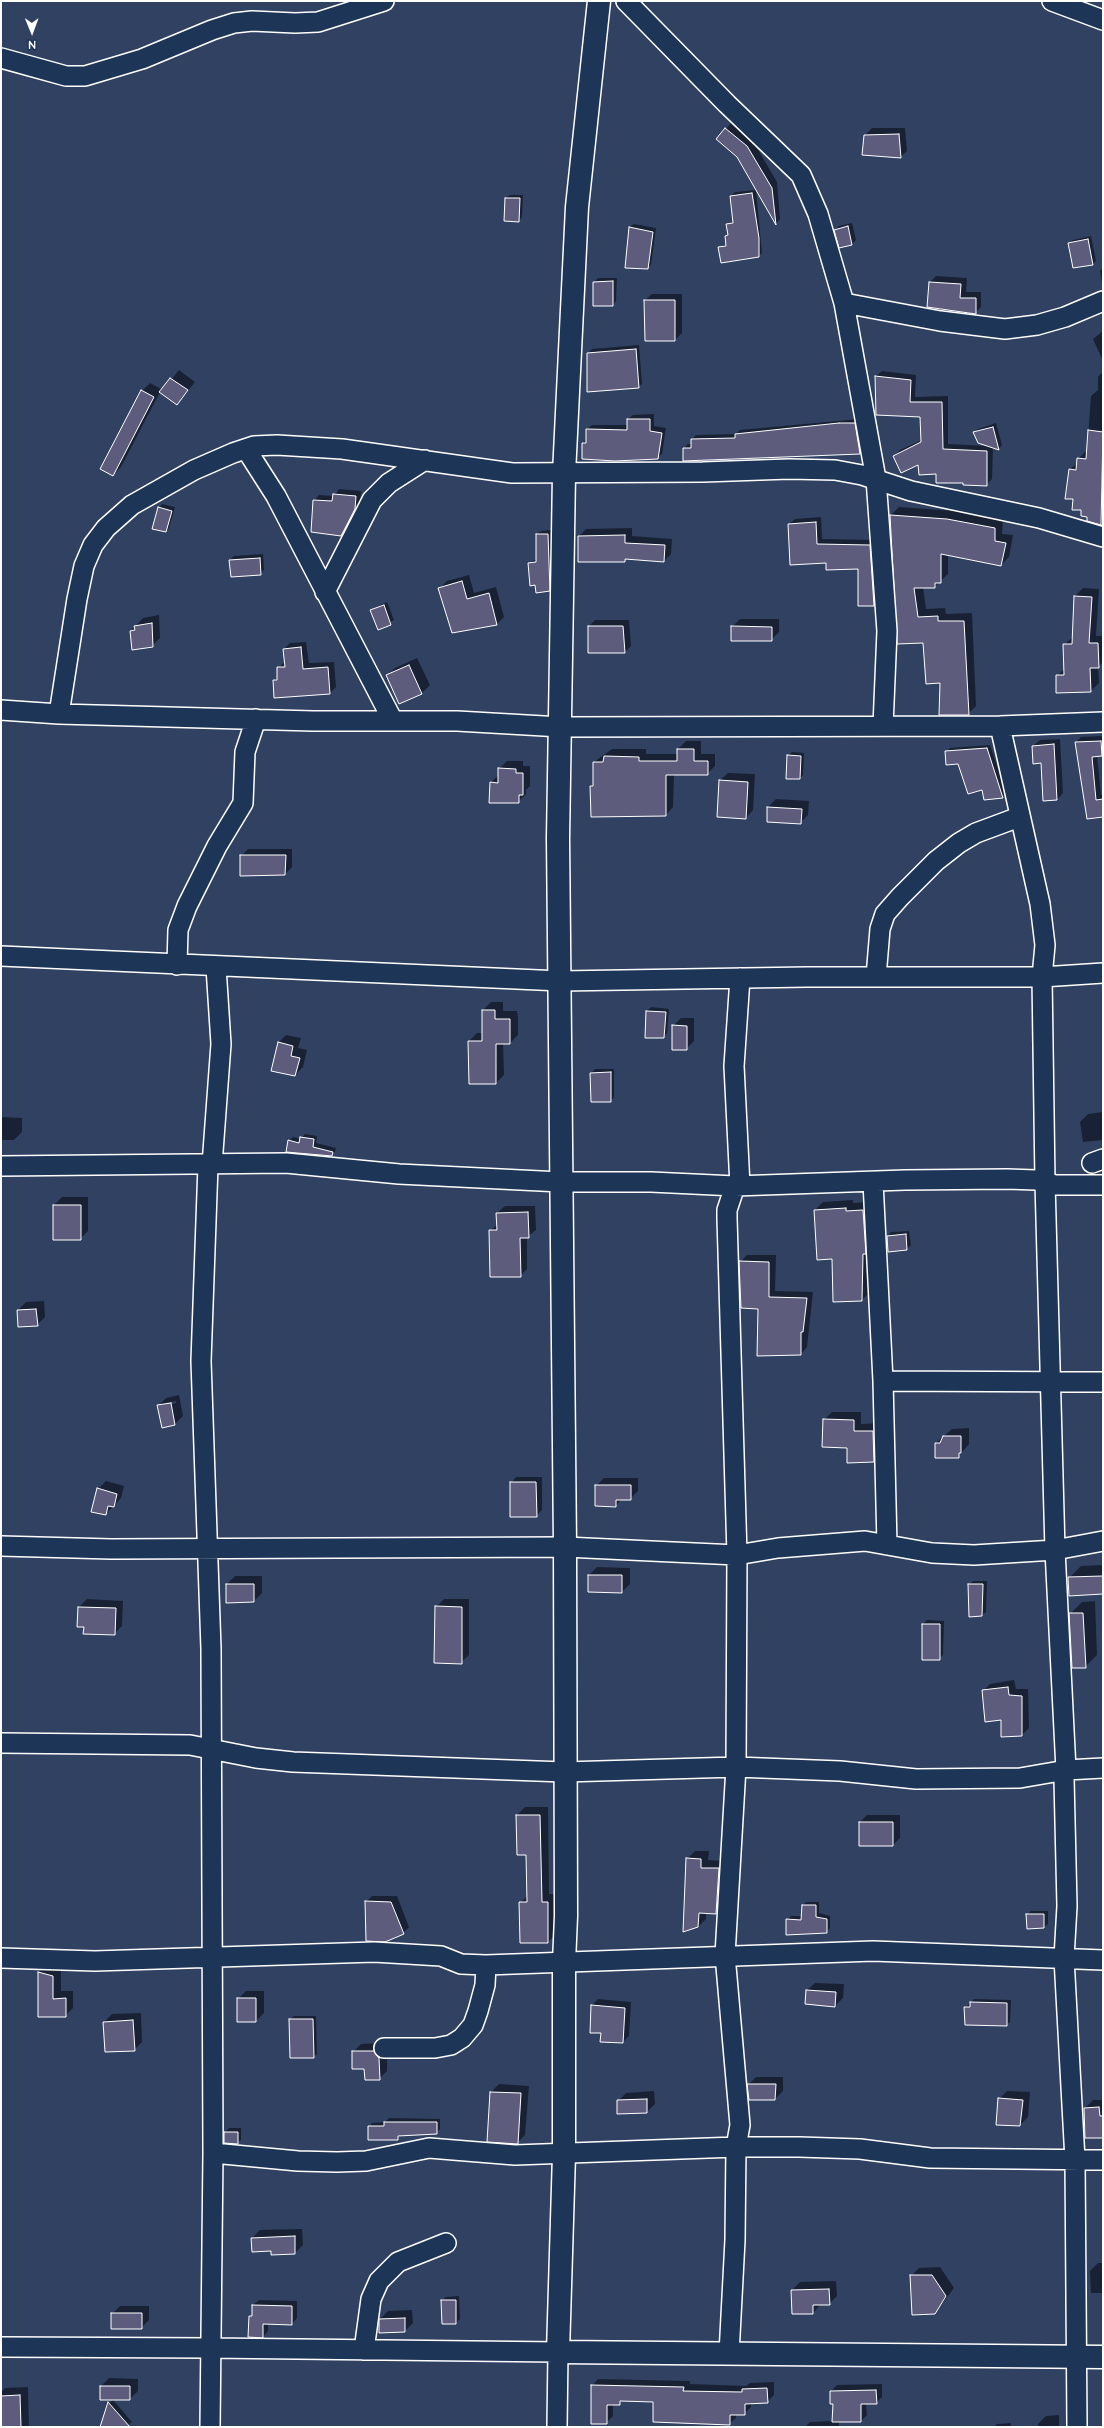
<!DOCTYPE html>
<style>
body{margin:0}
#map{position:relative;width:1104px;height:2428px;overflow:hidden;background:#304162;font-family:"Architects Daughter",sans-serif}
canvas{display:block}
.frame{position:absolute;inset:0;border:2px solid #fff;pointer-events:none}
.north{position:absolute;left:12px;top:12px;width:40px;height:40px;-webkit-text-stroke:3px #1d3557;paint-order:stroke;rotate:179deg;font-size:11px;font-weight:700;line-height:16px;text-align:center;color:#fff}
.north::after{content:'';display:block;margin:auto;width:14px;height:18px;background:#fff;clip-path:polygon(50% 0,100% 100%,50% 72%,0 100%)}
</style>
<div id="map">
<canvas width="1104" height="2428"></canvas>
<div class="frame"></div>
<div class="north">N</div>
</div>
<script>
const context = document.querySelector('canvas').getContext('2d');
context.lineJoin = 'round';
function paint(path, color) { context.fillStyle = color; context.fill(path, 'evenodd'); }
const poly = rows => new Path2D(rows.map(r => 'M' + r).join(''));
function trace(path, color, width, dash) { context.strokeStyle = color; context.lineWidth = width; context.lineCap = dash ? 'butt' : 'round'; context.setLineDash(dash || []); context.stroke(path); }
const shadow = poly([
 [731,123,753,141,777,182,780,219,776,224,738,156,718,139],
 [872,128,905,128,907,151,900,157,865,135],
 [756,190,762,253,759,256,719,248,727,244,726,236,729,233,728,225,733,221,731,196,735,192],
 [510,195,523,195,522,217,519,221,506,198],
 [852,223,856,240,852,244,840,247,835,230,839,226],
 [634,224,656,228,651,265,647,268,626,267,630,227],
 [1091,236,1096,261,1093,264,1069,243,1073,240],
 [1103,268,1103,289,1100,271],
 [936,276,967,278,966,292,981,292,981,307,975,313,930,282],
 [598,278,617,278,616,301,613,305,594,282],
 [652,294,682,294,682,333,675,340,645,300],
 [1103,331,1103,361,1093,339],
 [639,345,642,384,638,387,588,353,592,349],
 [179,370,195,382,177,404,160,392,121,467,113,475,142,391,150,383,163,390],
 [882,371,916,375,915,397,948,396,948,444,988,446,974,432,978,429,996,423,1002,445,999,449,993,447,992,479,986,485,964,482,937,473,919,463,894,456,900,450,922,440,921,416,877,414,876,376],
 [1103,371,1103,522,1101,524,1088,520,1088,516,1074,498,1070,469,1078,463,1078,459,1085,452,1087,452,1091,396,1098,390,1098,377],
 [654,414,654,426,666,428,662,454,657,458,583,458,583,443,587,439,587,429,592,425,628,425,628,419,633,415],
 [859,419,864,449,860,453,684,460,684,448,688,444,692,444,692,439,696,435,736,434,740,430],
 [339,489,361,491,360,503,347,529,341,535,314,501,319,495,334,496],
 [162,504,175,507,169,528,166,531,159,508],
 [899,507,955,511,1003,520,1002,534,1013,535,1009,557,1001,565,948,555,948,574,934,587,923,587,926,609,945,608,946,614,972,613,976,706,968,714,941,682,924,642,898,643,891,515],
 [821,517,822,539,875,540,879,600,874,605,859,568,827,562,789,524,795,519],
 [632,528,632,536,672,539,671,554,664,561,628,558,625,561,579,561,579,536,586,529],
 [551,530,553,587,549,590,529,563,537,559,537,534,541,531],
 [263,554,264,570,260,574,232,575,230,560,234,556],
 [469,575,474,593,496,587,504,617,497,624,452,632,440,588,447,581],
 [1083,588,1099,589,1096,636,1103,636,1103,662,1098,667,1099,683,1091,691,1057,676,1065,668,1064,645,1073,637,1075,596],
 [387,602,394,620,378,628,371,610],
 [159,615,160,638,152,646,131,631,143,618],
 [740,619,779,619,779,632,771,640,732,627],
 [595,620,629,620,631,646,625,652,589,626],
 [306,642,309,663,334,662,336,687,330,693,274,681,278,677,278,668,285,662,284,649,290,643],
 [417,658,430,685,422,693,400,703,387,676,395,668],
 [1103,736,1103,755,1097,755,1101,795,1103,795,1103,816,1088,818,1076,742,1081,737],
 [1060,739,1063,793,1057,800,1033,746,1040,740],
 [686,741,701,741,701,754,715,754,715,766,707,774,674,774,673,807,666,815,591,786,594,783,594,762,612,749,646,749,646,754,678,754,678,749],
 [990,745,1006,793,1002,797,983,789,946,752,950,748],
 [792,752,804,753,803,775,800,778,788,756],
 [507,761,523,761,523,766,530,766,530,786,526,790,526,794,518,802,490,783,499,775,499,769],
 [728,773,755,774,753,810,746,818,720,780],
 [776,799,809,801,808,815,800,823,768,807],
 [248,849,292,849,292,867,285,874,241,856],
 [491,1002,503,1002,503,1011,517,1011,518,1017,518,1035,510,1043,503,1043,504,1075,496,1083,469,1041,477,1033,483,1033,483,1010],
 [651,1007,669,1009,667,1033,664,1037,647,1011],
 [681,1018,694,1018,694,1041,686,1049,673,1026],
 [286,1035,301,1038,298,1048,307,1050,303,1067,295,1075,278,1043],
 [595,1069,614,1069,614,1097,611,1101,591,1073],
 [1103,1112,1103,1140,1083,1142,1080,1122,1088,1114],
 [1,1117,22,1118,22,1132,14,1140,1,1140],
 [305,1134,317,1136,316,1143,336,1148,335,1152,331,1155,289,1141,293,1137,301,1139],
 [62,1197,88,1197,88,1231,80,1239,54,1205],
 [853,1200,853,1203,871,1202,870,1292,862,1300,833,1258,815,1210,823,1202],
 [505,1206,535,1206,536,1230,527,1237,527,1269,520,1276,490,1231,498,1224,497,1213],
 [909,1231,911,1245,907,1249,888,1251,888,1236,891,1232],
 [747,1255,776,1255,775,1291,813,1292,807,1347,801,1354,759,1308,740,1262],
 [44,1301,45,1317,37,1325,18,1310,26,1302],
 [179,1395,183,1416,175,1424,158,1406,166,1398],
 [176,1401,176,1403,166,1405,166,1403],
 [832,1412,861,1412,861,1424,881,1423,882,1453,874,1461,848,1447,824,1420],
 [969,1428,969,1444,958,1457,936,1443,952,1429],
 [516,1477,542,1477,542,1510,536,1516,511,1483],
 [604,1478,638,1478,638,1491,630,1499,622,1499,615,1506,596,1486],
 [106,1481,124,1486,121,1498,106,1514,98,1489],
 [1103,1565,1103,1593,1069,1578,1081,1566],
 [597,1567,630,1568,630,1584,622,1592,589,1575],
 [235,1576,262,1576,262,1593,254,1601,227,1584],
 [973,1581,987,1581,986,1612,982,1615,969,1585],
 [87,1599,123,1601,122,1626,114,1634,85,1626,79,1607],
 [444,1599,469,1599,469,1655,461,1662,436,1607],
 [1095,1601,1097,1655,1085,1667,1070,1614,1082,1602],
 [927,1620,944,1621,943,1655,939,1659,923,1659,923,1624],
 [1014,1680,1016,1689,1028,1689,1029,1728,1022,1735,1002,1719,983,1691,990,1684],
 [525,1807,548,1807,549,1894,555,1894,556,1934,548,1942,520,1903,528,1895,526,1854,517,1815],
 [867,1815,900,1815,900,1838,893,1845,860,1822],
 [695,1851,709,1851,708,1860,727,1861,724,1905,716,1913,706,1912,706,1919,698,1927,687,1859],
 [372,1896,397,1896,409,1927,403,1933,366,1902],
 [806,1902,819,1902,819,1913,830,1916,830,1928,827,1932,787,1920,791,1916,802,1916,803,1905],
 [1031,1911,1048,1911,1048,1924,1044,1927,1027,1915],
 [46,1964,61,1968,61,1991,73,1991,73,2008,65,2016,39,2016,39,1972],
 [815,1983,844,1984,843,1998,835,2006,807,1990],
 [246,1991,264,1991,264,2013,256,2021,238,1999],
 [598,1999,631,2002,629,2036,623,2042,602,2033,592,2005],
 [974,1999,1011,2000,1010,2022,1006,2025,965,2008],
 [141,2013,142,2042,134,2050,104,2022,112,2014],
 [294,2016,316,2016,317,2054,313,2057,290,2020],
 [382,2043,387,2050,387,2071,379,2079,353,2052,361,2044],
 [756,2077,783,2077,783,2091,775,2099,748,2085],
 [499,2084,529,2086,525,2135,517,2143,491,2092],
 [654,2091,655,2104,647,2112,618,2101,626,2093],
 [1007,2091,1030,2092,1028,2117,1020,2125,999,2099],
 [1093,2100,1103,2100,1103,2137,1085,2108],
 [389,2118,440,2119,440,2129,436,2133,401,2135,397,2139,369,2127,372,2123,385,2122],
 [229,2128,241,2128,241,2140,237,2143,225,2142,225,2132],
 [302,2229,303,2245,295,2253,272,2250,252,2238,260,2230],
 [1098,2263,1103,2263,1103,2293,1091,2293,1090,2271],
 [940,2267,954,2288,935,2313,911,2276,919,2268],
 [836,2281,837,2296,829,2304,821,2304,813,2313,792,2290,800,2282],
 [459,2296,460,2319,456,2323,442,2300,446,2297],
 [259,2300,297,2301,297,2318,292,2324,268,2323,268,2331,263,2337,250,2317,253,2313,253,2305],
 [120,2306,149,2306,149,2320,141,2328,112,2314],
 [412,2310,413,2323,405,2331,380,2319,388,2311],
 [109,2378,138,2379,138,2391,130,2399,101,2386],
 [598,2379,690,2381,690,2384,746,2386,750,2383,774,2382,774,2395,767,2402,751,2402,751,2407,744,2414,736,2414,736,2418,729,2424,654,2401,623,2400,619,2404,613,2404,613,2416,606,2423,592,2386],
 [882,2384,882,2397,876,2403,866,2403,867,2415,861,2421,839,2421,839,2427,805,2427,810,2422,833,2421,834,2403,831,2403,831,2391,837,2385],
 [28,2387,29,2427,1,2427,1,2392,5,2388],
 [113,2400,132,2422,126,2427,101,2427,109,2403],
 [1059,2415,1059,2427,1038,2427,1038,2424,1046,2416],
 [1011,2423,1011,2427,994,2427,997,2424]
]);
const building = poly([
 [725,128,747,146,772,188,776,225,737,157,716,139,725,128],
 [899,134,901,158,862,155,864,135,899,134],
 [752,193,759,238,759,257,721,263,718,247,726,246,725,236,728,235,726,224,733,223,730,196,752,193],
 [505,198,520,198,519,222,504,221,505,198],
 [848,226,852,245,839,248,834,230,848,226],
 [629,227,653,232,648,269,625,268,629,227],
 [1088,239,1093,265,1073,268,1068,243,1088,239],
 [613,281,613,306,593,306,593,282,613,281],
 [929,282,961,284,960,298,976,298,976,314,927,307,929,282],
 [644,300,675,300,675,341,645,341,644,300],
 [636,349,639,388,587,392,587,353,636,349],
 [875,376,911,380,910,402,942,402,943,449,987,451,987,486,963,485,963,483,936,483,936,474,919,475,918,465,901,473,893,456,921,442,920,417,876,415,875,376],
 [170,378,188,390,177,405,159,392,170,378],
 [141,390,154,397,113,476,100,469,141,390],
 [627,419,650,419,650,431,662,433,658,459,615,461,582,459,582,443,586,443,586,429,627,430,627,419],
 [839,423,855,423,860,454,683,461,683,448,691,448,691,439,735,438,735,434,839,423],
 [993,427,999,450,978,443,973,432,993,427],
 [1088,430,1103,432,1101,525,1087,521,1087,517,1081,516,1081,510,1072,510,1073,499,1065,499,1069,469,1076,470,1077,458,1086,459,1088,430],
 [333,494,356,496,355,509,341,536,311,532,313,500,332,501,333,494],
 [158,507,172,511,166,532,152,529,158,507],
 [890,515,947,519,995,528,995,541,1006,543,1001,566,941,554,941,583,935,583,935,588,914,588,918,617,938,616,938,621,964,621,969,715,939,715,940,683,926,684,923,643,897,644,890,515],
 [816,522,817,544,870,545,874,606,858,606,858,569,826,570,826,563,790,565,788,524,816,522],
 [536,534,548,534,550,591,536,593,535,585,530,586,528,563,536,562,536,534],
 [625,535,625,543,665,545,664,562,625,559,625,562,578,562,578,536,625,535],
 [260,558,261,575,231,577,229,560,260,558],
 [462,581,467,599,489,593,497,625,452,633,438,588,462,581],
 [1074,596,1092,597,1089,643,1098,643,1099,668,1090,668,1091,692,1056,693,1056,675,1064,675,1063,644,1072,644,1074,596],
 [384,605,391,625,378,630,370,610,384,605],
 [152,623,153,647,132,650,130,631,135,630,134,626,152,623],
 [588,626,623,626,625,653,588,653,588,626],
 [731,626,772,627,772,641,731,641,731,626],
 [301,647,303,669,328,667,330,694,274,698,273,680,277,680,277,667,285,667,283,649,301,647],
 [409,665,422,694,399,704,386,675,409,665],
 [1101,741,1102,756,1092,757,1096,800,1103,799,1103,817,1087,819,1075,742,1101,741],
 [1054,744,1057,800,1043,801,1041,763,1033,764,1032,746,1054,744],
 [987,748,1003,798,984,800,982,790,968,794,958,764,946,765,945,751,987,748],
 [677,749,694,749,694,761,708,761,708,775,666,775,666,816,591,817,590,786,593,786,593,762,603,762,604,756,639,757,639,761,677,761,677,749],
 [787,755,801,756,800,779,786,779,787,755],
 [498,768,516,769,516,773,523,773,523,795,519,795,519,803,489,803,490,782,498,783,498,768],
 [719,780,748,782,746,819,717,817,719,780],
 [767,807,802,809,801,824,767,822,767,807],
 [240,855,286,855,285,875,240,876,240,855],
 [482,1010,495,1010,495,1019,510,1019,510,1044,496,1044,496,1084,469,1084,468,1041,482,1041,482,1010],
 [646,1011,666,1012,664,1038,645,1038,646,1011],
 [672,1025,687,1026,687,1050,672,1050,672,1025],
 [278,1042,293,1046,291,1056,300,1058,295,1076,271,1071,278,1042],
 [611,1072,611,1102,591,1102,590,1073,611,1072],
 [300,1137,314,1139,313,1147,333,1152,332,1156,286,1152,288,1140,299,1143,300,1137],
 [53,1205,81,1205,81,1240,53,1240,53,1205],
 [846,1208,846,1211,863,1210,866,1254,863,1254,862,1301,833,1302,832,1259,817,1260,814,1210,846,1208],
 [528,1212,529,1238,520,1238,521,1277,490,1277,489,1230,497,1230,496,1213,528,1212],
 [906,1234,907,1250,888,1252,887,1236,906,1234],
 [739,1261,769,1262,769,1297,807,1298,803,1332,801,1332,801,1355,757,1356,758,1309,741,1308,739,1261],
 [36,1309,38,1326,18,1327,17,1310,36,1309],
 [171,1403,175,1425,162,1428,157,1405,171,1403],
 [823,1419,854,1420,854,1431,873,1431,874,1462,847,1463,847,1448,822,1447,823,1419],
 [943,1436,961,1436,961,1453,959,1453,959,1458,935,1458,935,1443,940,1443,943,1436],
 [510,1482,536,1482,537,1517,510,1517,510,1482],
 [595,1485,631,1485,631,1500,616,1500,616,1507,595,1506,595,1485],
 [97,1488,117,1494,114,1507,108,1506,106,1515,91,1512,97,1488],
 [588,1575,622,1575,622,1593,588,1592,588,1575],
 [1103,1576,1103,1594,1069,1596,1068,1577,1103,1576],
 [226,1584,254,1584,254,1602,226,1603,226,1584],
 [968,1584,983,1584,982,1616,969,1617,968,1584],
 [435,1606,462,1607,462,1664,434,1663,435,1606],
 [78,1607,116,1608,115,1635,83,1634,84,1627,77,1627,78,1607],
 [1069,1613,1083,1613,1086,1668,1072,1668,1069,1613],
 [922,1624,940,1624,940,1660,922,1660,922,1624],
 [1008,1687,1009,1695,1022,1696,1022,1736,1001,1737,1001,1720,985,1722,982,1690,1008,1687],
 [516,1815,540,1815,542,1902,548,1902,548,1943,520,1943,519,1902,527,1902,526,1855,517,1855,516,1815],
 [859,1822,893,1822,893,1846,859,1846,859,1822],
 [686,1858,701,1859,701,1868,719,1868,716,1914,699,1913,698,1927,683,1932,686,1858],
 [365,1901,391,1902,404,1934,385,1942,366,1941,365,1901],
 [802,1905,816,1905,816,1917,827,1919,827,1933,786,1935,786,1919,801,1920,802,1905],
 [1026,1914,1044,1914,1044,1928,1027,1929,1026,1914],
 [38,1972,53,1976,53,1999,66,1998,66,2017,38,2017,38,1972],
 [806,1990,836,1992,835,2007,805,2004,806,1990],
 [237,1998,256,1998,256,2022,237,2022,237,1998],
 [970,2002,1007,2003,1007,2026,965,2025,964,2007,970,2007,970,2002],
 [591,2005,625,2008,623,2043,600,2042,601,2033,590,2033,591,2005],
 [289,2019,313,2019,314,2058,290,2058,289,2019],
 [133,2020,135,2051,105,2052,103,2022,133,2020],
 [352,2051,374,2051,379,2058,380,2080,365,2080,364,2069,352,2069,352,2051],
 [747,2084,776,2084,775,2100,749,2100,747,2084],
 [490,2092,521,2093,518,2144,487,2142,490,2092],
 [998,2098,1023,2100,1020,2126,996,2125,998,2098],
 [647,2099,647,2113,617,2114,617,2100,647,2099],
 [1099,2107,1100,2116,1103,2116,1103,2138,1085,2138,1084,2108,1099,2107],
 [384,2122,437,2122,437,2134,398,2136,398,2140,368,2140,368,2126,384,2126,384,2122],
 [224,2132,238,2132,238,2144,224,2143,224,2132],
 [295,2236,295,2254,271,2255,271,2251,252,2252,251,2238,295,2236],
 [910,2275,932,2275,946,2296,935,2314,912,2315,910,2275],
 [829,2289,830,2305,813,2305,813,2314,792,2314,791,2290,829,2289],
 [441,2300,456,2300,456,2324,442,2324,441,2300],
 [252,2305,292,2306,292,2325,263,2324,263,2338,248,2337,249,2316,252,2316,252,2305],
 [111,2313,142,2313,142,2329,111,2329,111,2313],
 [405,2318,405,2332,379,2333,379,2319,405,2318],
 [591,2385,684,2387,683,2391,742,2392,742,2389,767,2388,768,2403,745,2404,745,2415,730,2415,730,2425,653,2422,653,2402,620,2401,620,2405,607,2405,607,2424,591,2424,591,2385],
 [100,2386,130,2386,130,2400,100,2400,100,2386],
 [876,2390,877,2404,861,2404,861,2422,832,2422,833,2404,830,2404,830,2391,876,2390],
 [20,2395,21,2427,1,2427,1,2396,20,2395],
 [108,2402,130,2427,100,2427,108,2402]
]);
const street = poly([
 [626,1,727,104,801,175,818,214,844,303,876,479,887,631,883,726],
 [1052,1,1103,20],
 [1,58,66,76,85,76,142,59,212,30,234,23,252,21,295,23,318,22,384,1],
 [844,303,940,321,1005,329,1037,325,1065,317,1103,301],
 [246,449,276,496,393,721],
 [325,592,372,500,389,483,425,460],
 [1,710,59,714,313,721,457,721,561,727,1000,726,1103,722],
 [59,714,77,599,84,566,93,545,106,528,132,505,194,470,233,453,254,446,277,445,342,449,512,473,703,472,789,469,835,470,862,475,911,491,1039,518,1103,537],
 [1000,726,1040,904,1045,945,1042,977,1045,1182,1055,1550,1066,1770,1064,1779,1067,1906,1064,1958,1075,2160,1077,2427],
 [1,956,561,981,807,977,1042,977,1103,973],
 [177,965,178,930,187,906,217,846,243,803,245,752,256,719],
 [876,977,880,929,885,914,900,897,936,861,959,843,976,833,1019,817],
 [740,978,734,1066,740,1186],
 [1092,1163,1103,1159],
 [208,1165,201,1361,211,1649,213,2153,210,2427],
 [212,1165,221,1044,216,967],
 [1,1166,286,1163,399,1174,561,1182,651,1182,735,1186,905,1180,1007,1179,1036,1180,1055,1185,1103,1185],
 [873,1182,883,1381,887,1545],
 [883,1381,1103,1382],
 [1,1546,111,1549,565,1547,737,1555,778,1548,865,1541,932,1553,974,1555,1055,1550,1103,1541],
 [1,1743,190,1745,256,1758,293,1762,564,1772,736,1767,840,1771,916,1779,1020,1778,1066,1770,1103,1768],
 [1,1958,95,1961,374,1952,441,1956,461,1964,486,1965,873,1951,1103,1960],
 [384,2048,435,2048,451,2045,462,2038,473,2025,478,2011,485,1985,486,1965],
 [213,2153,298,2161,337,2162,366,2161,429,2148,515,2155,736,2147,799,2147,860,2149,930,2158,1103,2160],
 [1,2347,210,2348,558,2352,557,2427],
 [364,2350,371,2299,379,2281,398,2262,446,2243],
 [729,2354,735,2240,736,2147,740,2125,725,1955,736,1767,737,1555,727,1218,727,1210,735,1186]
]);
const secondary = poly([
 [599,1,577,207,564,474,558,838,565,1547,566,1916,564,1963,564,2154,558,2352,1103,2357]
]);
paint(shadow, '#0007');
paint(building, '#5d5c7d');
trace(building, '#fff', 1);
trace(street, '#fff', 22);
trace(secondary, '#fff', 25);
trace(street, '#1d3557', 19);
trace(secondary, '#1d3557', 22);
</script>
